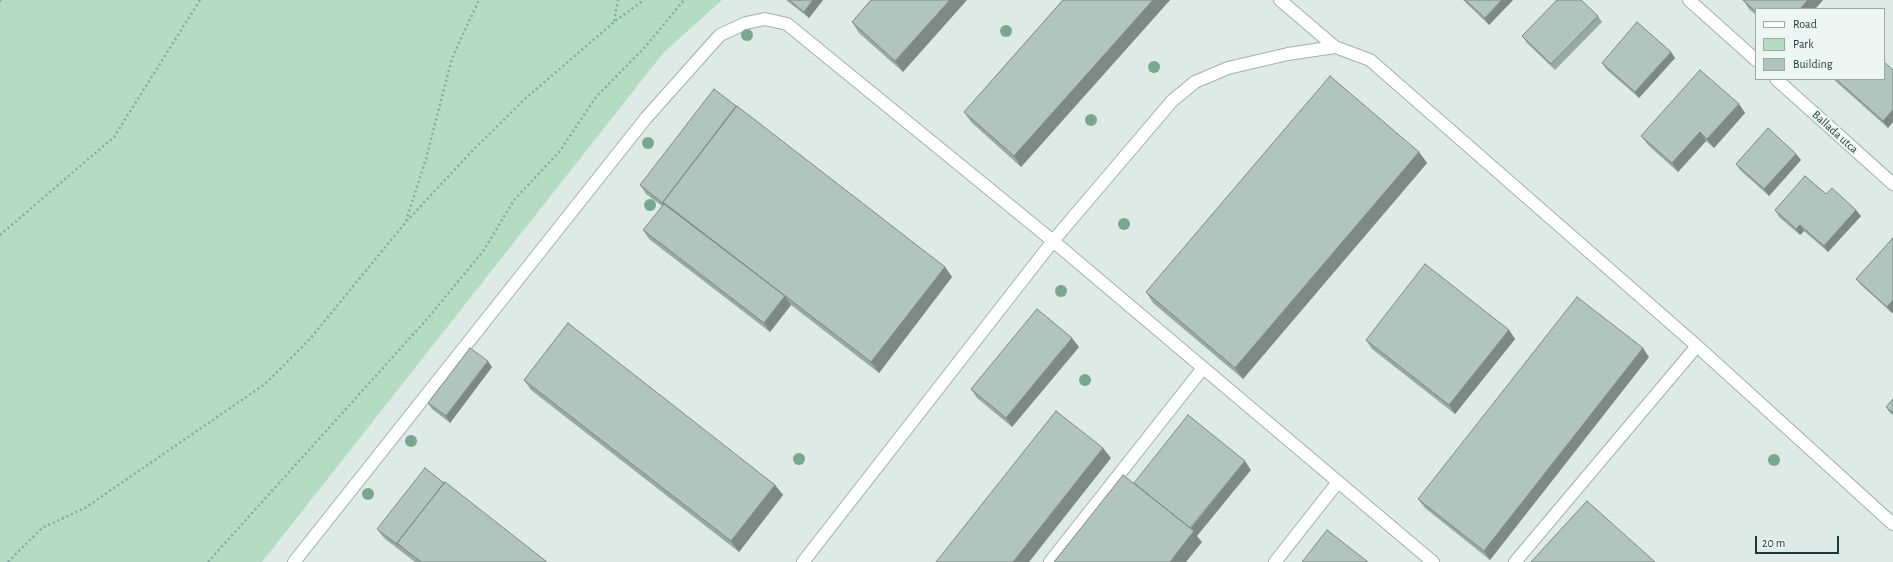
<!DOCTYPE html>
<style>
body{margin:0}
#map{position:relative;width:1893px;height:562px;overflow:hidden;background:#ddeae5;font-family:"Alegreya Sans",sans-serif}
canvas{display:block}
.legend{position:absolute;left:1755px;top:8px;width:130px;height:72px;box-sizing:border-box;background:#edf6f3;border:1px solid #9aaaa7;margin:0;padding:5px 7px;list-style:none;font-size:12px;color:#1e3934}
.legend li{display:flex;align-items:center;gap:8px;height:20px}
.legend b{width:20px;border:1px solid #9aaaa7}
.scale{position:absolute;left:1755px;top:536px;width:84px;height:18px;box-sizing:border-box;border:2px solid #1e3934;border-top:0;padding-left:5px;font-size:12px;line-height:14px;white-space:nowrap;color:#1e3934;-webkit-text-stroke:3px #edf6f3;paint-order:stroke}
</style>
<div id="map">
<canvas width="1893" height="562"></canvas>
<ul class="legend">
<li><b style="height:5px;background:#fff"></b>Road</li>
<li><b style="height:11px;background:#b4dcc2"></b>Park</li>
<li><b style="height:11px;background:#b2c4be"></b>Building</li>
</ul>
<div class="scale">20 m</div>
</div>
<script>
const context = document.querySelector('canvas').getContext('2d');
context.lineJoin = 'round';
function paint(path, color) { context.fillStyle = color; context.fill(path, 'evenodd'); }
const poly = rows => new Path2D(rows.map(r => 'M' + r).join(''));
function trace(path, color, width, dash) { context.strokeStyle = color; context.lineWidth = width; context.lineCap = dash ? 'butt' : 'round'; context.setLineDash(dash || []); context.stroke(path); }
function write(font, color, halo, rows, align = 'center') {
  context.font = font + ' "Alegreya Sans",sans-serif'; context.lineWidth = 4; context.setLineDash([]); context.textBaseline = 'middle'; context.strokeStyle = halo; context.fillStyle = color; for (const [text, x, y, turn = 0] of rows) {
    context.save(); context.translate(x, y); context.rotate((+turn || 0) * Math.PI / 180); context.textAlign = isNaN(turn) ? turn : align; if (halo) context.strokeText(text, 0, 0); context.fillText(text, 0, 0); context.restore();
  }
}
const green = poly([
 [0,0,722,0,664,52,262,562,0,562]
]);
const path = poly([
 [0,1,1,0],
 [614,21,618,0],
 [406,221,426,159,452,58,479,0],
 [0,235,114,137,200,0],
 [8,562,42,528,85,508,265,384,309,340,406,222,472,151,526,98,614,22,644,0],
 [208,562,427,319,484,250,514,200,560,151,596,97,646,46,684,0]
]);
const lane = poly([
 [1280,0,1335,47,1370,60,1697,346,1893,524],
 [294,562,646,118,720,35,746,23,765,19,787,24,1053,241,1433,562],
 [803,562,1053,241,1172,101,1195,82,1228,68,1288,54,1335,47],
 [1050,562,1203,368],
 [1275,562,1338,482],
 [1515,562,1697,346]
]);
const street = poly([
 [1689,0,1756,60],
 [1776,79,1893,184]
]);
const trees = [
 [1006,31],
 [747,35],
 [1154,67],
 [1091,120],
 [648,143],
 [650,205],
 [1124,224],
 [1061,291],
 [1085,380],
 [411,441],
 [799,459],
 [1774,460],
 [368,494]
];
const wall = poly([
 [786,0,823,0,809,18],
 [871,0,903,72,859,33,852,22],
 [1063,0,1170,0,1021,167,971,122,964,112],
 [1463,0,1513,0,1489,25],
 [1743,0,1823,0,1815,9,1756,9,1756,15,1749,9],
 [1598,16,1602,22,1555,70,1527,43,1522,36],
 [1675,58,1639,98,1606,69,1602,63],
 [1893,70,1893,122,1888,128,1833,79,1884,79],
 [1739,104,1745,113,1714,148,1706,141,1678,172,1648,145,1641,136],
 [1419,152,1427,163,1243,379,1153,303,1146,292],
 [1796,154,1801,160,1769,196,1740,170,1736,164],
 [640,185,945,267,952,277,879,373,791,305,770,332,649,239,643,230,662,206,646,194],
 [1826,194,1861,216,1828,252,1804,231,1800,235,1779,217,1775,210],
 [1893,238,1893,312,1892,313,1861,285,1856,279],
 [1509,330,1515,339,1455,414,1372,349,1366,340],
 [1079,347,1012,427,977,398,971,389],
 [1649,357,1490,560,1425,508,1418,499],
 [492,367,450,423,432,409,428,403],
 [524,380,775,485,783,495,739,552,531,390],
 [1893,399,1893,415,1890,413,1886,407],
 [377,529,547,562,415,562,384,538]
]);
const shadedWall = poly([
 [813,0,823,0,809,18,804,12],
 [950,0,967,0,903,72,895,61],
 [1153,0,1170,0,1021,167,1014,156],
 [1502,0,1513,0,1489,25,1485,18],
 [1808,0,1823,0,1815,9,1800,9],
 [1671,52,1675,58,1639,98,1635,92],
 [1739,104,1745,113,1714,148,1707,139],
 [1893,110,1893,122,1888,128,1883,121],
 [1700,132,1706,141,1678,172,1672,163],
 [1419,152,1427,163,1243,379,1235,368],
 [1796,154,1801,160,1769,196,1764,189],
 [1856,210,1861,216,1828,252,1824,246],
 [1800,225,1804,231,1800,235,1796,229],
 [945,267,952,277,879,373,871,362],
 [785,296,791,305,770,332,764,323],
 [1893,300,1893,312,1892,313,1887,307],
 [1509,330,1515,339,1455,414,1449,405],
 [1072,338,1079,347,1012,427,1006,418],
 [1643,348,1649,357,1490,560,1484,551],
 [488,361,492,367,450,423,446,416],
 [1103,448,1111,458,1029,562,1013,562],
 [1245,461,1251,470,1197,536,1202,542,1186,562,1170,562,1190,529],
 [775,485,783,495,739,552,731,541]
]);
const building = poly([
 [789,0,813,0,804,12,789,0],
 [871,0,950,0,895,61,852,22,871,0],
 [1063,0,1153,0,1014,156,964,112,1063,0],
 [1465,0,1502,0,1485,18,1465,0],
 [1557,0,1581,0,1598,16,1551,64,1522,36,1557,0],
 [1743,0,1808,0,1800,9,1756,9,1756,12,1743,0],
 [1637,22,1671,52,1635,92,1602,63,1637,22],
 [1884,62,1893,70,1893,110,1883,121,1836,79,1884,79,1884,62],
 [1700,70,1739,104,1707,139,1700,132,1672,163,1641,136,1700,70],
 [1330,76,1419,152,1235,368,1146,292,1330,76],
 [714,89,736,106,663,202,664,204,640,185,714,89],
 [737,106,945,267,871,362,663,202,737,106],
 [1768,128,1796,154,1764,189,1736,164,1768,128],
 [1805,176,1826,194,1832,188,1856,210,1824,246,1800,225,1796,229,1775,210,1805,176],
 [664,204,785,296,764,323,643,230,664,204],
 [1893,238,1893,300,1887,307,1856,279,1893,238],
 [1425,264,1509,330,1449,405,1366,340,1425,264],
 [1577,297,1643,348,1484,551,1418,499,1577,297],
 [1037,309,1072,338,1006,418,971,389,1037,309],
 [568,323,775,485,731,541,524,380,568,323],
 [470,348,488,361,446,416,428,403,470,348],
 [1893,399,1893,413,1886,407,1893,399],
 [1056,411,1103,448,1013,562,936,562,1056,411],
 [1188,415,1245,461,1190,528,1134,483,1188,415],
 [425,468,444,483,397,543,398,545,377,529,425,468],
 [1123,475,1194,531,1170,562,1054,562,1123,475],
 [445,482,547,562,421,562,397,543,445,482],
 [1587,501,1655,562,1531,562,1587,501],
 [1327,530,1368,562,1302,562,1327,530]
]);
const streetNames = [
 ["Ballada utca",1835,132,42]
];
paint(green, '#b4dcc2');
trace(lane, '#a0b1ac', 14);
trace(street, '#a0b1ac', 14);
trace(path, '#7cafa3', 2.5, [2, 3]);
trace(lane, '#fff', 12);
trace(street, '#fff', 12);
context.fillStyle = '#79a790';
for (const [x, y] of trees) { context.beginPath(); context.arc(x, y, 6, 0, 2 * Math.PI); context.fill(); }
paint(wall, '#99a9a3');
paint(shadedWall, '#7d8985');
paint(building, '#b2c4be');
trace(building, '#7d8985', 1);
write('12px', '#1e3934', '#edf6f3', streetNames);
</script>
